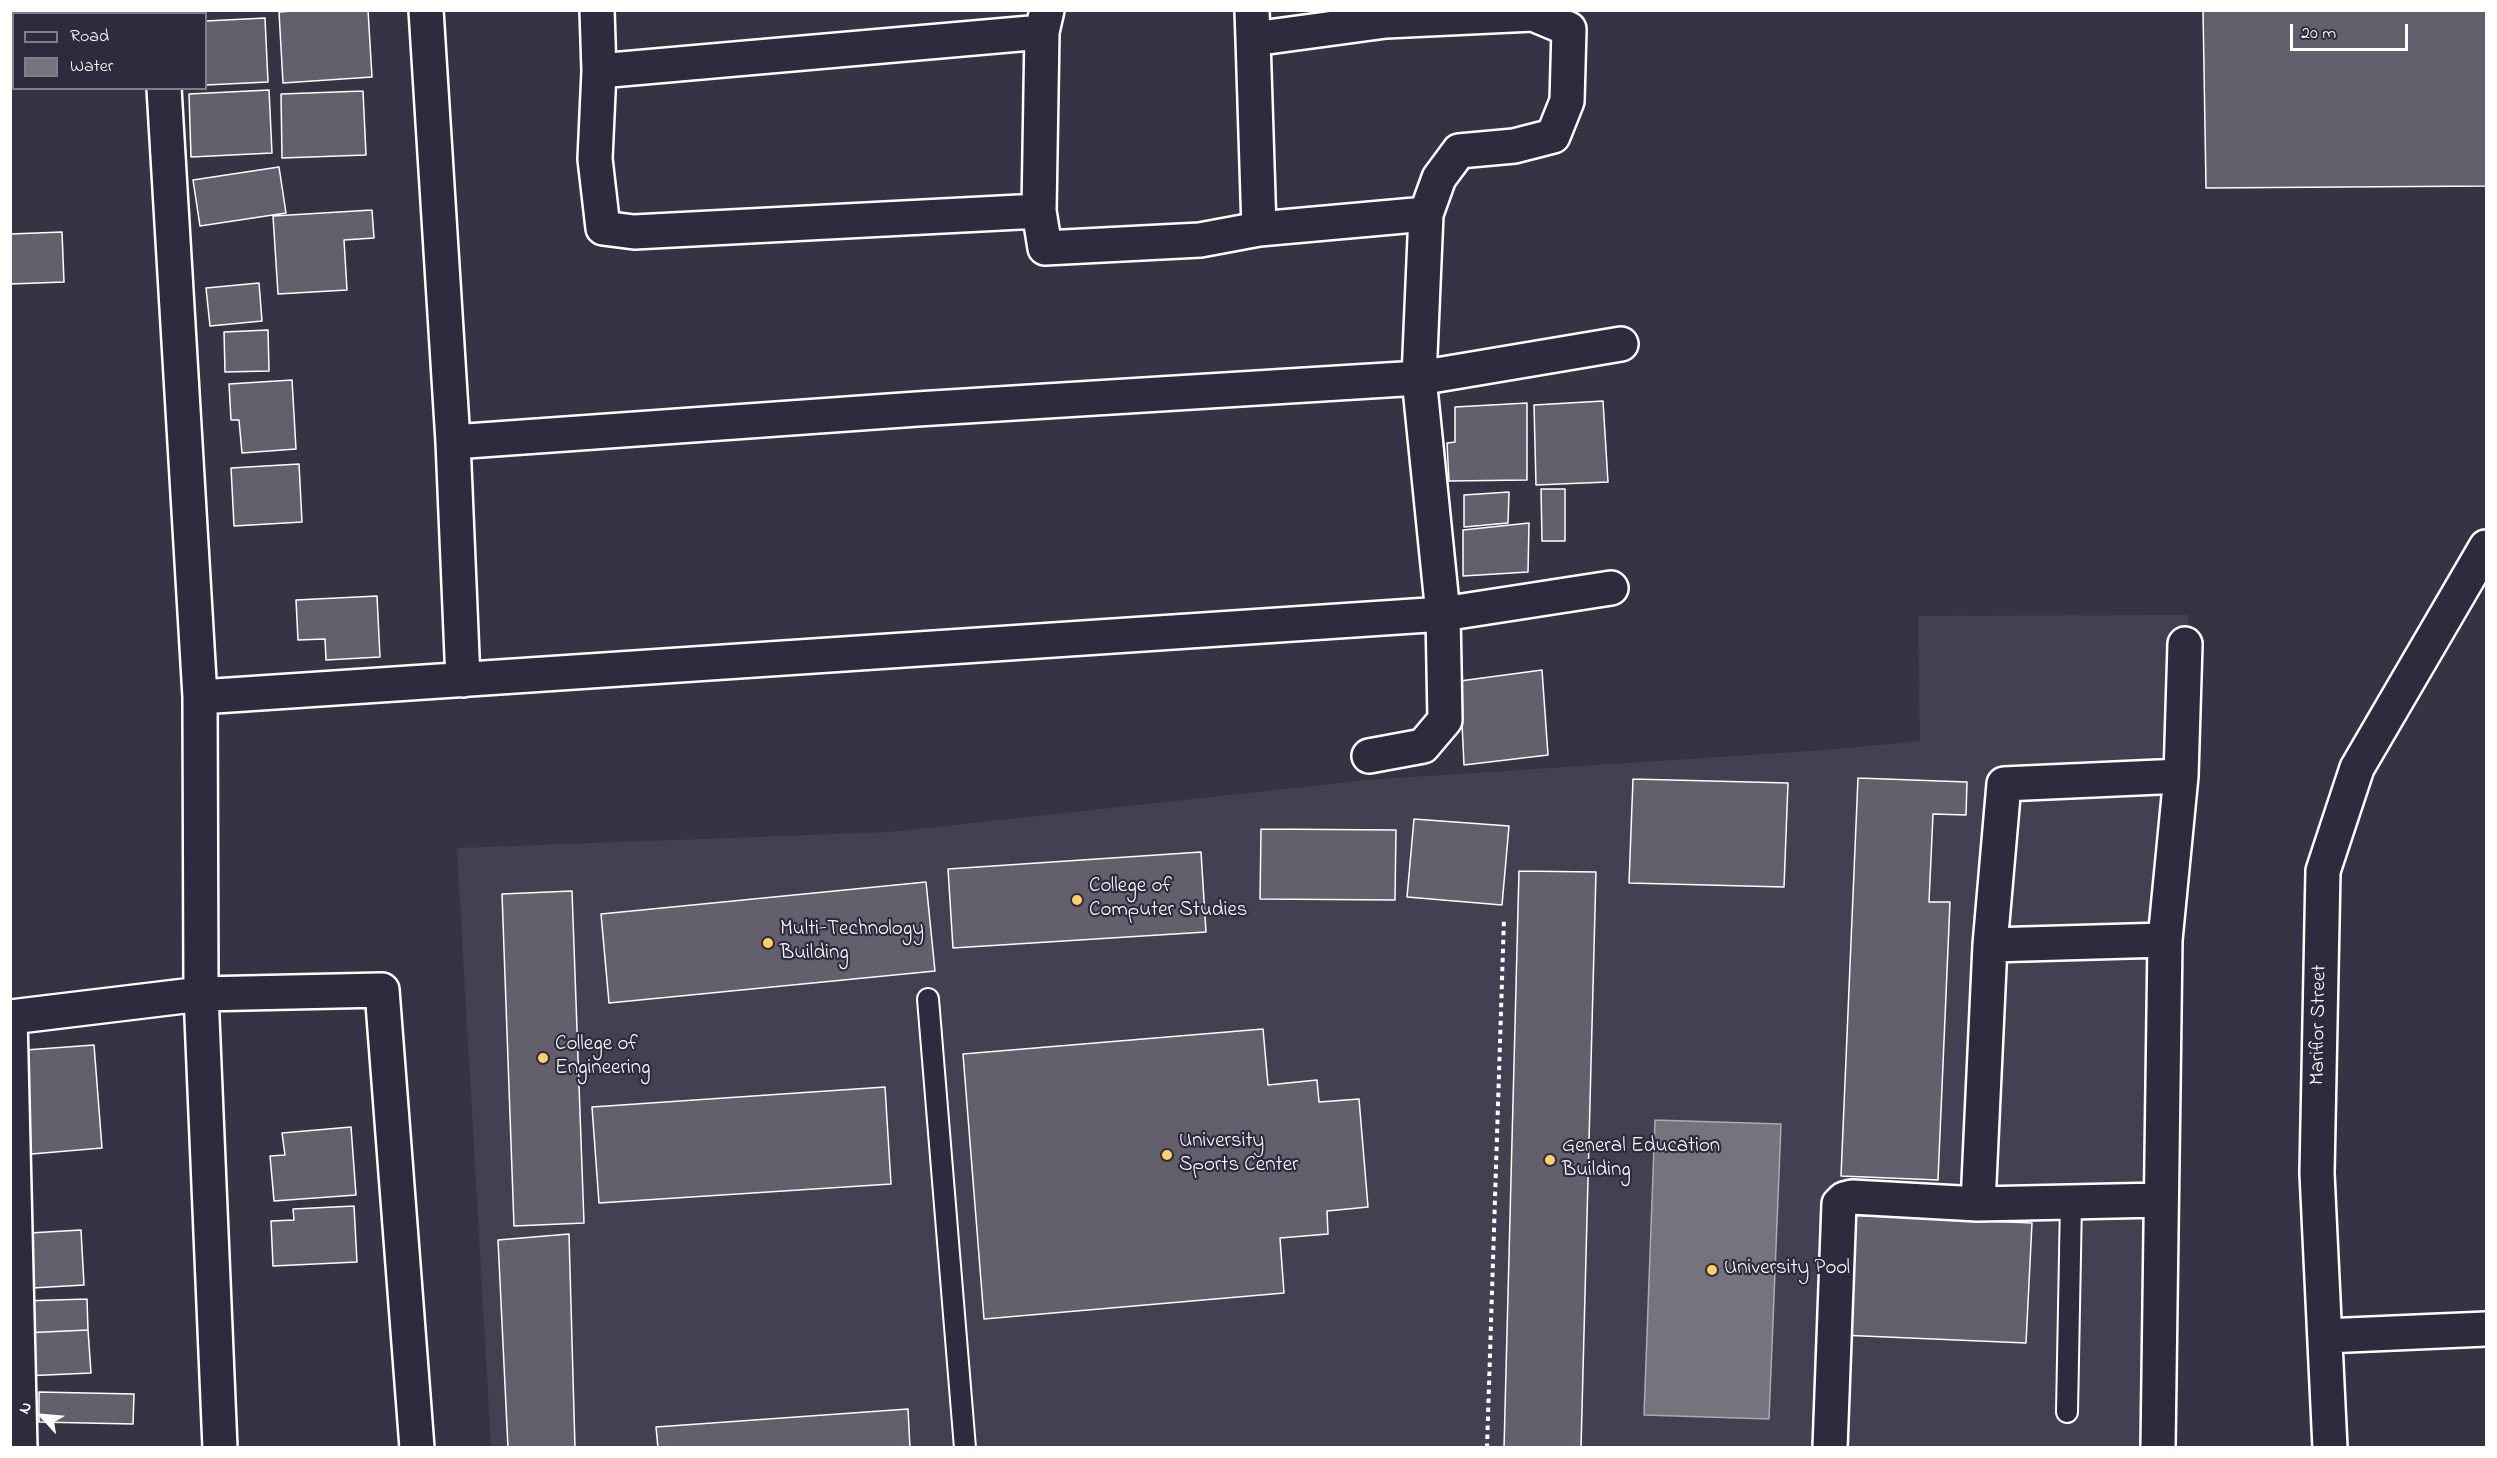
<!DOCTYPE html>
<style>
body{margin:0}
#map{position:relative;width:2497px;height:1458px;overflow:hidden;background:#373345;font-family:"Indie Flower",sans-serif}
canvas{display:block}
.frame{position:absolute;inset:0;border:12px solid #fff;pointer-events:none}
.legend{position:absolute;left:12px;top:12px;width:195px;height:78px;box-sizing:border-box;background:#2f2a3d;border:2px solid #827f8b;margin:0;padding:8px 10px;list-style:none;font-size:18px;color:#fff}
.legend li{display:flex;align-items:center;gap:12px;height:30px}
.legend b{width:30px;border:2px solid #827f8b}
.north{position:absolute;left:12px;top:1386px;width:60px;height:60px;-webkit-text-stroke:4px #2f2a3d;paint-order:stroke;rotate:296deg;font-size:16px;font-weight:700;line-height:24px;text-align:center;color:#fff}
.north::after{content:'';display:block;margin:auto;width:21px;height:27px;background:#fff;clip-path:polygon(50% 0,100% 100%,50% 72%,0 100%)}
.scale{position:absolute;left:2290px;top:24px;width:118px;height:27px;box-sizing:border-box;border:3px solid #fff;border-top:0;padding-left:8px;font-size:18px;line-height:21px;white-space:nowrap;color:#fff;-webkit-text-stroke:4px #2f2a3d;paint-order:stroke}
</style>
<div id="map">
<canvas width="2497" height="1458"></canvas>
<div class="frame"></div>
<ul class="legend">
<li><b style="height:8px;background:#2f2a3d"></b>Road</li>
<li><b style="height:16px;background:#76737f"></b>Water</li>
</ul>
<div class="north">N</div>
<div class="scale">20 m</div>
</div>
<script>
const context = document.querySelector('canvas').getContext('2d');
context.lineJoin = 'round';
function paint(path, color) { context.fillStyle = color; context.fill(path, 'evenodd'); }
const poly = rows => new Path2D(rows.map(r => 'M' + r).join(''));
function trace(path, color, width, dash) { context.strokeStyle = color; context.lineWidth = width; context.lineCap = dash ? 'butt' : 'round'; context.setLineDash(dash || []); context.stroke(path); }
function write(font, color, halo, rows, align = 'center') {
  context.font = font + ' "Indie Flower",sans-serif'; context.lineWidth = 4.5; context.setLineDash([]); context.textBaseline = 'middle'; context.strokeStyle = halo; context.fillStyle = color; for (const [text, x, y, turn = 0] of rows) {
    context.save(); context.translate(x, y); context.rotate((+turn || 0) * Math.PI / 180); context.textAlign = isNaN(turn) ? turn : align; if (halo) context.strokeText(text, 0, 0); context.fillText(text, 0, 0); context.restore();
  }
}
const built = poly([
 [2188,615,2165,1447,491,1447,457,848,891,832,1367,780,1826,750,1920,741,1918,616]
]);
const water = poly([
 [1655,1120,1781,1124,1769,1419,1644,1415,1655,1120]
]);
const building = poly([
 [10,10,67,10,68,14,14,14,14,86,10,86,10,10],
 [305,10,368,10,372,77,283,83,279,12,305,10],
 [2203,10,2486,10,2486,186,2206,188,2203,10],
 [265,18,268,82,206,85,206,21,265,18],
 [269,90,272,153,191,157,189,94,269,90],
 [363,91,366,155,282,158,281,94,363,91],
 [279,167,286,213,200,226,193,180,279,167],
 [372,210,374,238,344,240,347,290,278,294,273,216,372,210],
 [62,232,64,282,10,284,10,234,62,232],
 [259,283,262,321,210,326,206,288,259,283],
 [268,330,269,371,225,372,224,332,268,330],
 [292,380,296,449,242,453,239,420,231,420,229,384,292,380],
 [1603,401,1608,482,1536,485,1534,405,1603,401],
 [1527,403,1527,480,1449,481,1447,443,1455,442,1455,407,1527,403],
 [299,464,302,522,234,526,231,468,299,464],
 [1541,489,1565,489,1565,541,1542,541,1541,489],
 [1509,492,1508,523,1464,527,1464,495,1509,492],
 [1529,523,1528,572,1463,576,1463,530,1529,523],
 [377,596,380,657,326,660,325,639,298,640,296,600,377,596],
 [1542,670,1548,755,1464,765,1460,681,1542,670],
 [1858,778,1967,782,1966,815,1933,814,1929,902,1950,902,1938,1180,1841,1176,1858,778],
 [1633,779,1788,783,1784,887,1629,883,1633,779],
 [1414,819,1509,826,1502,905,1407,897,1414,819],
 [1261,829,1396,830,1395,900,1260,899,1261,829],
 [1201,852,1206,932,953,948,948,869,1201,852],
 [1519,871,1596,872,1581,1448,1504,1448,1519,871],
 [926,882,935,971,609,1003,601,914,926,882],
 [572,891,584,1223,514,1226,502,894,572,891],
 [1263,1029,1268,1085,1317,1080,1319,1102,1359,1099,1368,1207,1327,1211,1328,1234,1280,1238,1284,1293,984,1319,963,1054,1263,1029],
 [94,1045,102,1148,20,1155,12,1051,94,1045],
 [885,1087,891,1184,599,1203,592,1107,885,1087],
 [351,1127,356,1195,274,1201,270,1156,285,1155,282,1133,351,1127],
 [354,1206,357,1262,273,1266,271,1221,294,1220,293,1209,354,1206],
 [1846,1215,2032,1223,2026,1343,1840,1335,1846,1215],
 [81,1230,84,1285,32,1288,29,1233,81,1230],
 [569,1234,575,1448,508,1448,498,1240,569,1234],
 [87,1299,88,1330,23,1333,22,1301,87,1299],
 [88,1330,91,1373,24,1376,23,1333,88,1330],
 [39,1392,134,1394,133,1424,39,1422,39,1392],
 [908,1409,910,1448,658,1448,656,1427,908,1409]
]);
const path = poly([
 [1487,1448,1504,918]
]);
const lane = poly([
 [928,999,965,1448],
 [2067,1412,2071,1202]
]);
const street = poly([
 [159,10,159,14],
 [426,10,453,442,463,680],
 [597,10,599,71,595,159,603,228,634,232,1039,211],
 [1047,10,1042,32,1039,211,1045,248,1200,240,1259,229,1426,214],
 [1252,10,1253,39,1386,21,1533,14,1569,29,1567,101,1553,136,1514,146,1459,151,1439,178,1426,214,1419,378,1443,614,1445,720,1423,746,1369,756],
 [1253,39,1259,229],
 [599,71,1042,32],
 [164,88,200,697,201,994,220,1448],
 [453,442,917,409,1419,378,1621,344],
 [200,697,1443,614,1611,588],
 [1990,945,2165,940],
 [10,1017,20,1448],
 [11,1017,201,994,382,990,417,1448],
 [1978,1204,1990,945,2004,784,2181,776],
 [2325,1336,2486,1329],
 [1830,1448,1839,1204,1844,1199,1852,1197,1978,1204,2160,1200],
 [2158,1448,2165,940,2181,776,2185,644],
 [2330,1448,2317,1173,2323,871,2357,768,2486,547]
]);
const markers = [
 [1077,900,6,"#ffd166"],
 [768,943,6,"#ffd166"],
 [543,1058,6,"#ffd166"],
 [1167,1155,6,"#ffd166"],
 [1550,1160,6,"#ffd166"],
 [1712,1270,6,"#ffd166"]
];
const poiNames = [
 ["College of",1089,888],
 ["Computer Studies",1089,912],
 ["Multi-Technology",780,931],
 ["Building",780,955],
 ["College of",555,1046],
 ["Engineering",555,1070],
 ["University",1179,1143],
 ["Sports Center",1179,1167],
 ["General Education",1562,1148],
 ["Building",1562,1172],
 ["University Pool",1724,1270]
];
const streetNames = [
 ["Mariflor Street",2320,1025,-89]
];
paint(built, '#444051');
paint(water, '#76737f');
trace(water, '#adabb2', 1.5);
paint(building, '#635f6d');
trace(building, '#fff', 1.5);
trace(lane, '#fff', 24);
trace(street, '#fff', 38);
trace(path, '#fff', 4, [4.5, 4.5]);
trace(lane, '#2f2a3d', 20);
trace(street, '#2f2a3d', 33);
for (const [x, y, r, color] of markers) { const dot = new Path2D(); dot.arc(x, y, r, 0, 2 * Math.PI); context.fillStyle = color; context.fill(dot); trace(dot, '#2f2a3d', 2); }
write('21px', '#fff', '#2f2a3d', poiNames, 'left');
write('21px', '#fff', '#2f2a3d', streetNames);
</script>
